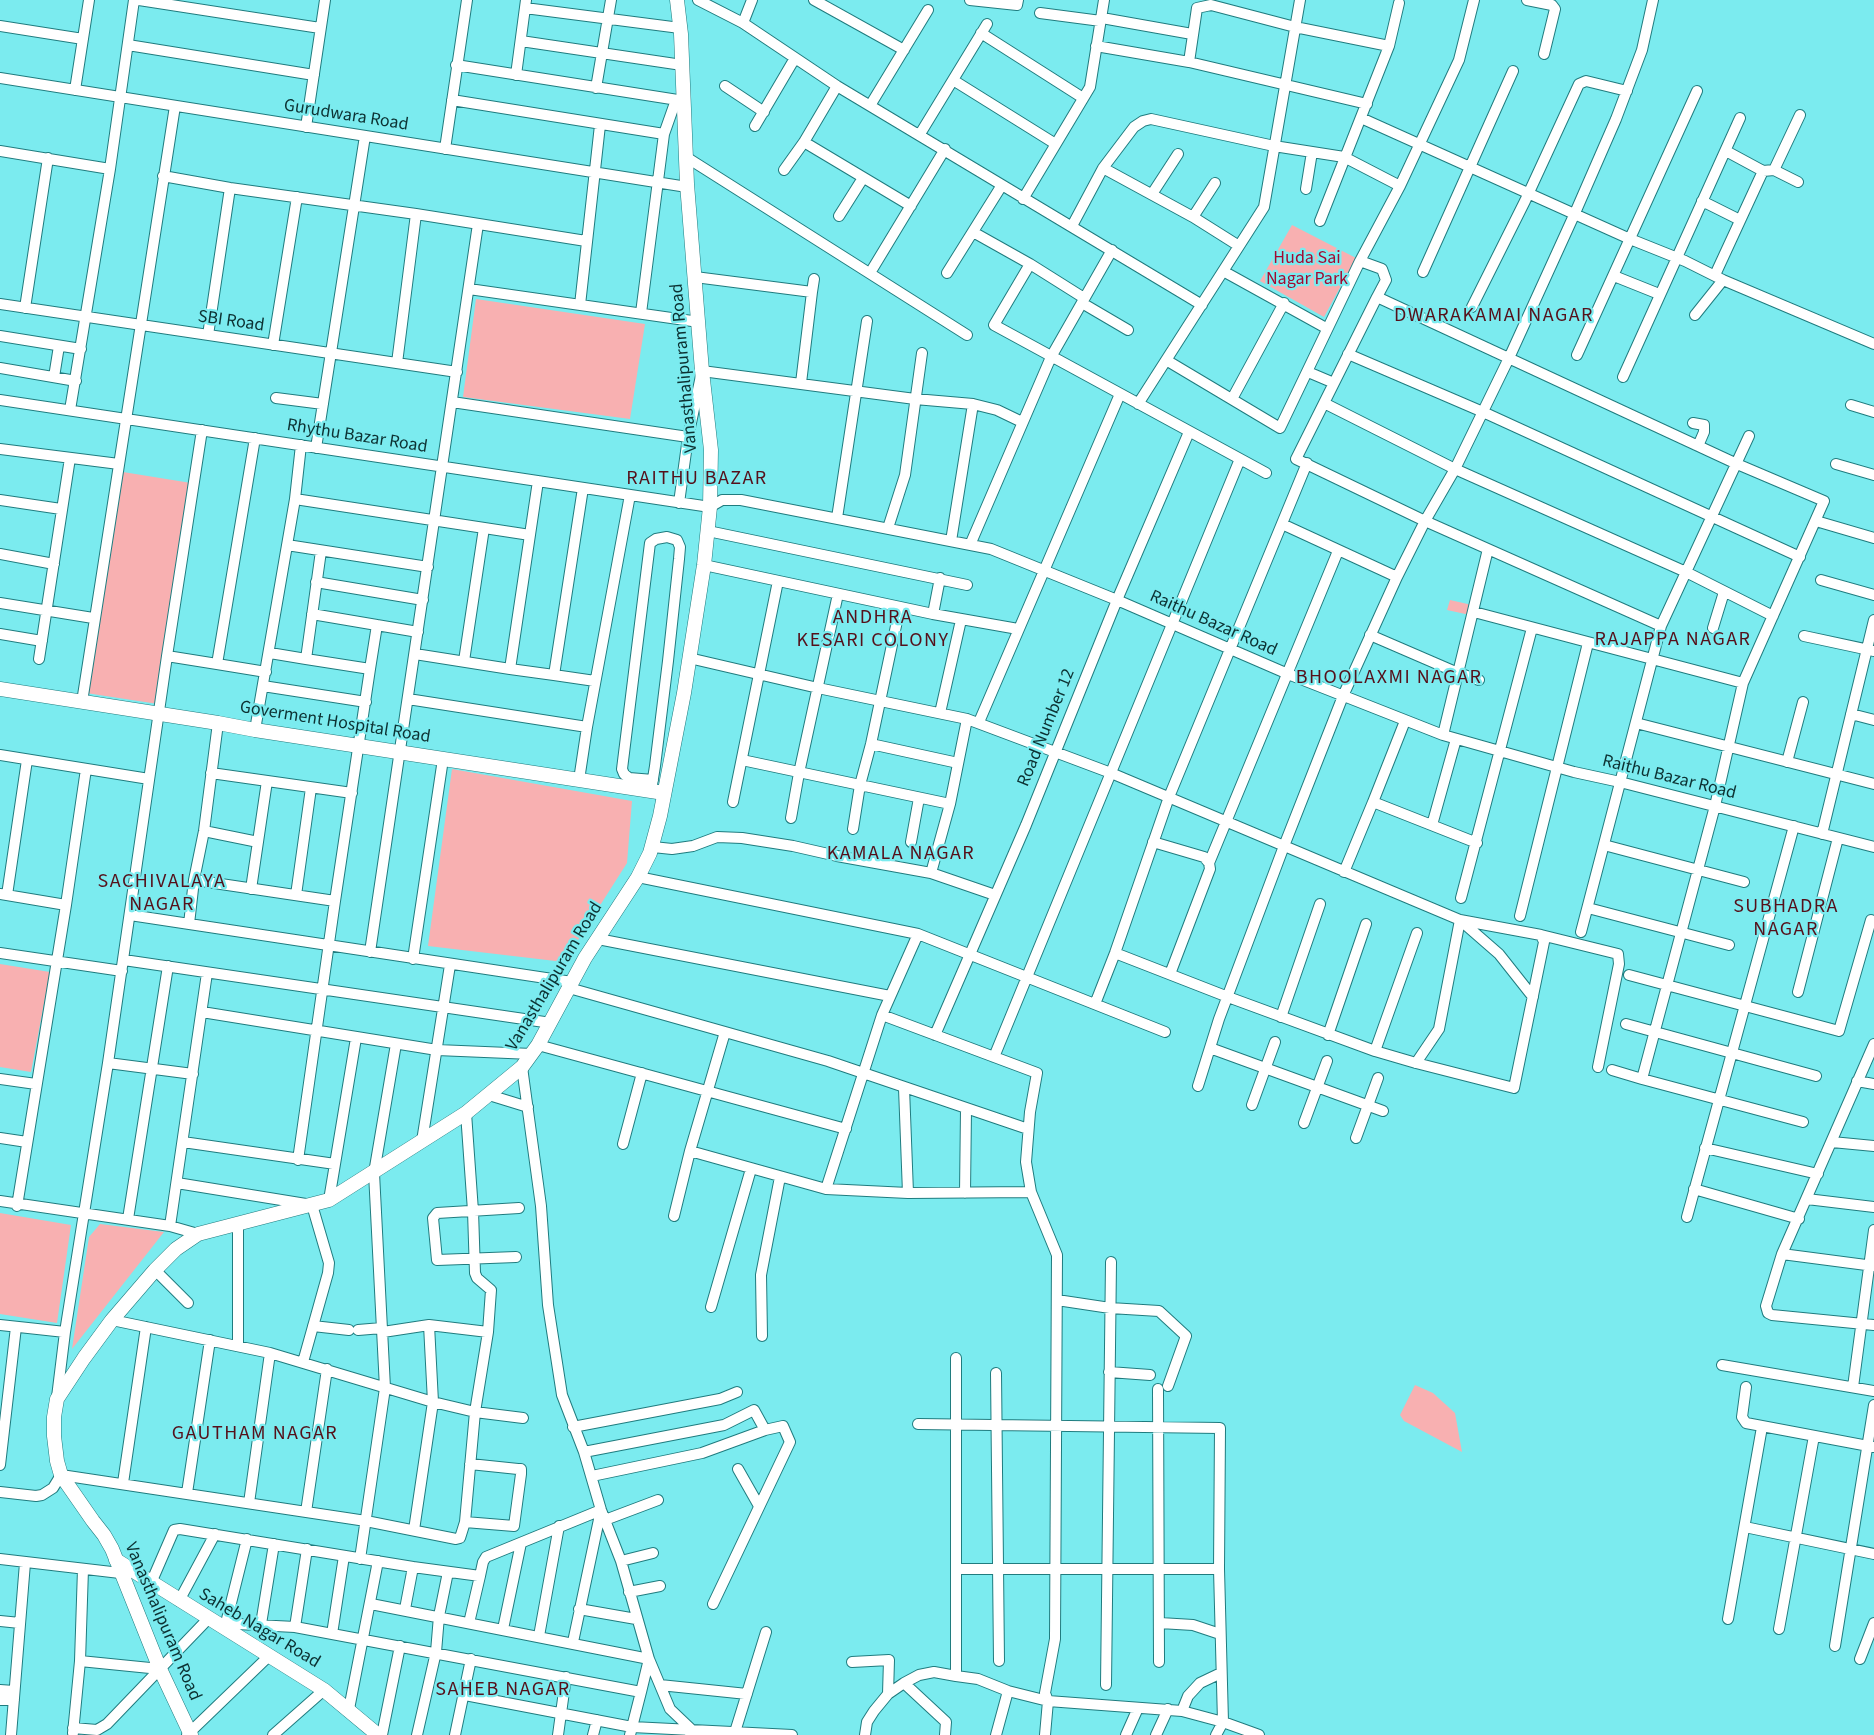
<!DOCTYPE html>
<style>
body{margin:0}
canvas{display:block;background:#7bebef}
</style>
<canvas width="1874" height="1735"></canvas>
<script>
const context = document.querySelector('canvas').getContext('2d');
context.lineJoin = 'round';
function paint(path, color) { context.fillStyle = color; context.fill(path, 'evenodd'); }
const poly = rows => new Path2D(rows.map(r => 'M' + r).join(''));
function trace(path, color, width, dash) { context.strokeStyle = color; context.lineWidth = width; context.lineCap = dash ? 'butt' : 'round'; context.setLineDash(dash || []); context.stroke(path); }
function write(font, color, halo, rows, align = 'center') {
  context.font = font + ' "Source Sans 3",sans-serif'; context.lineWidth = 4.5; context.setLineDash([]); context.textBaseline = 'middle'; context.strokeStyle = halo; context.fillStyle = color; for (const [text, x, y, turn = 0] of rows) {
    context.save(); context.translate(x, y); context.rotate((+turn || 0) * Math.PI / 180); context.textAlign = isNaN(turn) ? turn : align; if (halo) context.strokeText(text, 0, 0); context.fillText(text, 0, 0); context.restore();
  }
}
const green = poly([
 [1292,225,1356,258,1324,317,1260,281],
 [476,299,645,324,630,419,463,397],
 [123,472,191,483,158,704,86,693],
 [1450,600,1472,605,1470,615,1447,610],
 [452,769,632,801,627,863,564,962,428,946],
 [0,964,50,972,31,1072,0,1067],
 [0,1213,71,1225,57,1323,0,1314],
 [100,1224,164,1232,72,1349,89,1237],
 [1415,1385,1433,1393,1455,1413,1462,1452,1404,1421,1400,1415]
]);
const minor = poly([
 [139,0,320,28],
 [698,0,743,23,837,86,1202,305],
 [814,0,904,50],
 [970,0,1017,5,1018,0],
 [1527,0,1552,5,1555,9,1544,54],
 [525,8,680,28],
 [1040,13,1101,21],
 [1102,18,1192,34],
 [743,23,752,0],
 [0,26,83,39],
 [981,33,1083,98],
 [521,41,682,65],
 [128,45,314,75],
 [1096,46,1189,62,1367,104],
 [1189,62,1197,8,1211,5,1295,27,1389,46],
 [456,65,684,101],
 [516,75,526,0],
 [0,78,687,187],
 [953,80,1054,143],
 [725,86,764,112],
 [596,88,611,0],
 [75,90,89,0],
 [452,100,664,134],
 [871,104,928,10],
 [1361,118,1630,239,1685,261,1723,280,1874,344],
 [755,126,795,58],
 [306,127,325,0],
 [920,134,987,24],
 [804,142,911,206],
 [445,149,467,0],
 [0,151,110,169,134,0],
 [686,157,967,335],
 [1103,168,1193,217,1239,246],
 [784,170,804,142,837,86],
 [1774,170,1798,182],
 [1763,171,1774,170,1800,115],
 [163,176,230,188,416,214,586,241],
 [1306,189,1312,152],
 [1152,194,1178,154],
 [1023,199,1090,87,1104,0],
 [1702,201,1740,220],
 [839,216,863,178],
 [1193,217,1215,183],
 [1320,221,1389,46,1399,3],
 [1072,226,1103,168,1134,127,1143,121,1151,119,1274,146,1344,157,1400,186],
 [973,232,1030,264,1084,298],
 [1360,261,1382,269,1386,280,1377,297],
 [1030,264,994,325,1266,473],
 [1223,271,1326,328],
 [1423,272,1513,71],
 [870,273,945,149],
 [947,273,1002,185],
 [1715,275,1763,171,1726,151],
 [1614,276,1659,294],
 [695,277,812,292,801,383],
 [469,289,699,322],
 [812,292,814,279],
 [1082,303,1128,330],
 [0,304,457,372],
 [580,305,600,125],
 [1472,307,1525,201,1579,84,1586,81,1627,91],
 [25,308,48,158],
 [641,313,664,134,676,100],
 [1695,315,1723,280],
 [208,335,230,188],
 [0,336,81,349],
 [273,345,297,197],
 [1348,354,1483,412,1800,557],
 [1577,355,1697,91],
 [1166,360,1280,428,1360,261,1400,186,1459,60,1474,0],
 [397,363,416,214],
 [0,368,76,381],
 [1308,372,1334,383],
 [54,377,59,346],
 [1623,377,1740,118],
 [276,398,323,404],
 [1232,399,1284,303],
 [0,400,710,507,722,500,741,500,991,549,1117,600,1288,674,1443,735,1574,772,1620,782,1874,847],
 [452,402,688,437],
 [1324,403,1455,469,1686,572,1773,616],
 [1138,404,1264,207,1300,0],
 [1851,405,1874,412],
 [70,410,110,169],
 [1693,423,1704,425,1704,432,1698,446],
 [255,438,217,664,266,672],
 [316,448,365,136],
 [0,449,119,464],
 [1836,464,1874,475],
 [583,488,554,675,595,681],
 [295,499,530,535],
 [0,500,61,509],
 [679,503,688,437,702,371,915,399,973,404,997,410,1022,422],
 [837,518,867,321],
 [1816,521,1874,538],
 [1282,524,1397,577],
 [888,528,905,475,922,353],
 [708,531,967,585],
 [951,541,973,404],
 [287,545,428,567],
 [970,545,1051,357,1112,250],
 [0,554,54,564],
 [704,565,933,614,1018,629],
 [1821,580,1874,595],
 [316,582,423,600],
 [0,603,93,618],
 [1474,612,1743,683],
 [312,614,418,632],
 [933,614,940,578],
 [1713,628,1724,592],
 [0,634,42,641],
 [1370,635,1458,673,1479,680],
 [1804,636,1874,651],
 [270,653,306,659,321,551],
 [415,654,510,669,538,481],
 [167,656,217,664],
 [689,658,818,688,967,719,1111,773,1460,920,1499,954,1533,997],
 [39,659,70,458],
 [464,661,484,528],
 [370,669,377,625],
 [510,669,554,675],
 [263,686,366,702],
 [408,699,587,727],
 [82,702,175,106],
 [940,713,961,620],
 [1851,714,1874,720],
 [1405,721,1373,802,1477,843],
 [979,722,1120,394],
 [1636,723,1874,784],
 [255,730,295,499,301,445],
 [1443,735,1488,549],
 [871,744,958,763],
 [0,755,149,779],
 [742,760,950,804],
 [1787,762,1803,702],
 [211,773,352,793],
 [579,780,587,727,630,495],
 [651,791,655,766,668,661,679,559,680,547,677,540,667,537,656,539,650,543,622,769,624,774,629,778,653,780],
 [733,802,778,581],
 [791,818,799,773,838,594],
 [1432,825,1456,739],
 [853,829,860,785,871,744,900,607],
 [204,831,258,842],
 [1822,834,1874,620],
 [911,842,919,798],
 [1153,842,1204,857,1209,863,1210,869,1170,974],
 [1604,845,1744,882],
 [653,847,672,849,693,846,717,837,742,838,793,846,837,856,931,873,995,895],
 [1209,863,1338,551],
 [1344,872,1373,802],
 [931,873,950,804,967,719],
 [638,877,918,934,1165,1032],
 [194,880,335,901,370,669,306,659],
 [251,889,267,781],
 [0,894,66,905,86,769],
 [7,895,27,760],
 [296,895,311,788],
 [1461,898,1532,628],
 [1588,908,1729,945],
 [130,915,572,982],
 [1520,916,1588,643],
 [189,924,194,880,204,831,218,723],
 [1581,932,1661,626,1749,436],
 [1541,935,1618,954,1619,964,1598,1067],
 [598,939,890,996],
 [370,952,478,224],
 [0,953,122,971],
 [1115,953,1228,997,1375,1051,1417,933],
 [413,959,443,759],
 [124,960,551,1023],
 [1629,975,1839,1031,1871,920],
 [569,988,828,1061,1028,1129],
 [1798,992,1838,838],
 [1095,1004,1115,953,1169,797,1307,463],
 [202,1012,437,1050,532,1054],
 [882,1015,1037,1073,1030,1112,1026,1162,1031,1192,1057,1255,1055,1639,1045,1693,1048,1701,1045,1735],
 [1281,1017,1320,904],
 [1626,1024,1816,1076],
 [935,1035,1026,825,1117,600,1189,432],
 [1328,1035,1366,924],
 [1874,1044,1782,1254,1766,1306,1768,1313,1772,1315,1874,1325],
 [538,1045,846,1129],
 [1210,1048,1383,1111],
 [1375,1051,1416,1063,1514,1088,1544,942,1541,935,1460,920,1439,1029,1416,1063],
 [994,1057,1240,459],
 [108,1063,193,1074],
 [522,1067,541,1206,548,1305,562,1395,584,1452,601,1510,621,1561,649,1659,641,1692],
 [1612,1070,1642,1079,1803,1122],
 [0,1079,36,1084],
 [1642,1079,1715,806,1743,683,1824,501,1737,464,1377,297,1296,459,1425,521,1661,626],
 [1857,1081,1874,1084],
 [1198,1086,1219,1019,1284,846,1343,696,1397,577,1425,521,1455,469,1509,358,1575,213,1616,119,1642,50,1653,0],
 [904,1088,908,1193],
 [489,1095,528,1107],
 [1252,1105,1275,1042],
 [1304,1123,1327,1061],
 [0,1138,27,1142],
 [1356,1138,1378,1078],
 [422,1141,450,965],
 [183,1142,335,1164],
 [1832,1142,1874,1146],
 [623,1144,642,1073],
 [1705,1148,1818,1174],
 [690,1151,826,1189,908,1193,1031,1192],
 [298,1160,335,901],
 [177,1183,312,1205,329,1263,328,1273,303,1362],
 [826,1189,882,1015,918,934],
 [1694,1189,1799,1219],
 [965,1193,966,1109],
 [1807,1199,1874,1207],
 [329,1200,356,1038],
 [0,1201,170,1226,198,1234],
 [17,1206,66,905],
 [674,1216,690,1151,725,1032],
 [1687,1217,1794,826],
 [128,1219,168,966],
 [238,1223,238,1346],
 [170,1226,207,973],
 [1782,1254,1874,1266],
 [516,1257,437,1260,433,1218,437,1213,519,1208],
 [155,1270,188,1303],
 [1057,1300,1110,1308,1159,1311,1186,1336,1168,1386],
 [711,1307,751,1169],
 [112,1320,270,1353,433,1402,475,1412,523,1418],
 [0,1325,65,1332],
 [313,1326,349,1330],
 [358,1330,382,1328],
 [383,1332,429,1325,488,1332],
 [762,1336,761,1275,780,1177],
 [956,1358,956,1676,978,1679,1008,1691,1048,1701,1182,1711,1223,1722,1259,1735],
 [1722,1365,1874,1391],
 [1109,1372,1150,1375],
 [996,1373,999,1661],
 [1746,1387,1742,1417,1746,1423,1874,1447],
 [1853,1387,1874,1230],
 [1158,1389,1159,1662],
 [57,1397,65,1332,108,1063,167,656,202,430],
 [918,1424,1220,1428,1219,1569,1223,1722,1216,1735],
 [573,1427,720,1399,737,1392],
 [584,1452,724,1425,754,1410,765,1430],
 [0,1465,16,1327],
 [738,1469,759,1506],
 [592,1476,702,1453,765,1430,783,1426,790,1442,713,1604],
 [123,1483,146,1327],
 [0,1492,36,1496,42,1495,53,1488,61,1475,366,1521,456,1539,460,1538,465,1522,475,1412,488,1332,491,1290,477,1278,475,1273,473,1211,466,1113],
 [187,1493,210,1340],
 [249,1503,270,1353],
 [306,1512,327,1369],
 [605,1520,658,1500],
 [465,1522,514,1526,521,1474,521,1469,518,1469,470,1464],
 [1745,1527,1874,1554],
 [414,1530,433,1402,429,1325],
 [0,1559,120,1573],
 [360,1559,385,1388,374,1173,396,1044],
 [621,1561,653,1553],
 [957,1569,1219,1569],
 [151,1583,174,1530,180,1529,413,1567,480,1576,483,1562,486,1557,601,1510,573,1642],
 [629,1592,660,1586],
 [179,1601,215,1534],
 [371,1604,649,1659,670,1709,691,1729,690,1735],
 [405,1609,413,1567],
 [579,1609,636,1619],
 [1728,1619,1762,1427],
 [0,1621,20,1623],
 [218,1623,295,1627,641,1692,630,1735],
 [226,1623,247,1539],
 [469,1623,480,1576],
 [1160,1623,1193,1625,1220,1634],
 [261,1624,274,1544],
 [295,1627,307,1549],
 [503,1629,521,1543],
 [1779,1629,1814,1436],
 [332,1634,344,1556],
 [539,1636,559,1526],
 [1835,1646,1874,1405],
 [1860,1659,1874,1623],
 [80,1661,160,1669],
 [852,1662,889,1660,888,1694],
 [904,1683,946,1722,945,1735],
 [660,1685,747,1694],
 [1106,1685,1111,1262],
 [0,1690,14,1691],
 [465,1695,632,1727,792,1735],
 [0,1700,14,1700],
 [349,1709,378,1561],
 [1182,1711,1188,1696,1200,1683,1221,1673],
 [73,1728,97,1730,107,1724,208,1619],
 [735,1732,766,1632],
 [73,1733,80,1661,83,1569],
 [11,1735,25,1563],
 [187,1735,269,1656],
 [273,1735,324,1690],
 [382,1735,400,1646],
 [417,1735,436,1652,439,1616,448,1572],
 [455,1735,471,1659],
 [558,1735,566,1677],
 [593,1735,597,1720],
 [865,1735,867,1722,874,1711,888,1694,904,1683,919,1675,934,1672,956,1676],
 [996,1735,1008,1691],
 [1126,1735,1138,1708],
 [1156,1735,1168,1709]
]);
const tertiary = poly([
 [0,689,218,723,255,730,664,793],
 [116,1560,324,1690,378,1735],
 [191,1735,160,1669,112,1549,104,1535,93,1521,61,1475,57,1461,54,1436,54,1417,57,1399,84,1358,112,1320,155,1270,176,1249,198,1234,329,1200,466,1113,522,1067,538,1045,585,958,638,877,650,853,660,816,684,693,704,565,710,507,711,450,702,371,687,184,681,34,677,0]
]);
const streetNames = [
 ["Gurudwara Road",346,116,9],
 ["SBI Road",231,322,8],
 ["Vanasthalipuram Road",685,368,-95],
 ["Rhythu Bazar Road",357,437,9],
 ["Raithu Bazar Road",1213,624,24],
 ["Goverment Hospital Road",335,723,9],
 ["Road Number 12",1047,728,-68],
 ["Raithu Bazar Road",1669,778,14],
 ["Vanasthalipuram Road",555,977,-59],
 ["Vanasthalipuram Road",162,1622,67],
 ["Saheb Nagar Road",259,1629,31]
];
const parkNames = [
 ["Huda Sai",1307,259],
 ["Nagar Park",1307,280]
];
const neighbourhoodNames = [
 ["DWARAKAMAI NAGAR",1494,317],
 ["RAITHU BAZAR",697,480],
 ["ANDHRA",873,619],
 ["KESARI COLONY",873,642],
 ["RAJAPPA NAGAR",1673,641],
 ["BHOOLAXMI NAGAR",1389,679],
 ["KAMALA NAGAR",901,855],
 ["SACHIVALAYA",162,883],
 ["NAGAR",162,906],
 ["SUBHADRA",1786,908],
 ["NAGAR",1786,931],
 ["GAUTHAM NAGAR",255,1435],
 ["SAHEB NAGAR",503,1691]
];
paint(green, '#f8b0b1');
trace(minor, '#207c7f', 12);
trace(tertiary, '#207c7f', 15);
trace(minor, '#fff', 10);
trace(tertiary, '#fff', 14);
write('18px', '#0c3132', '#7bebef', streetNames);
write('18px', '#a5082f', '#7bebef', parkNames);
context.letterSpacing = '1.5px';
write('20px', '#55101a', '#7bebef', neighbourhoodNames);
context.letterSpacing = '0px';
</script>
